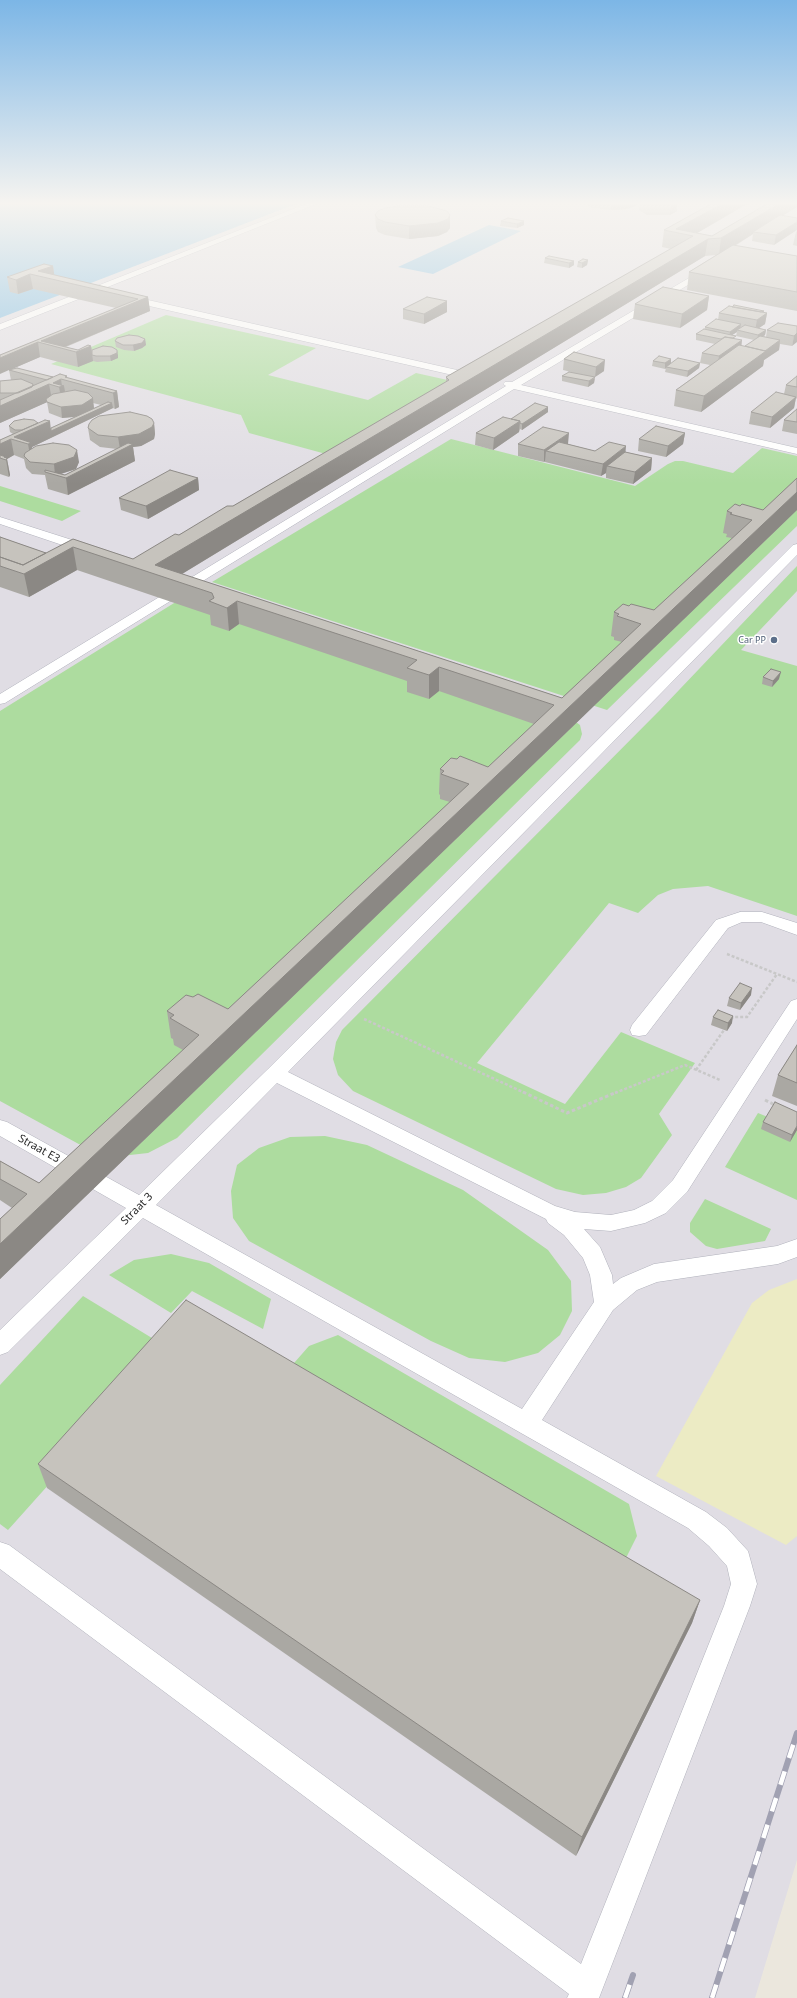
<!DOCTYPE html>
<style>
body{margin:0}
canvas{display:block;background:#ebe7dd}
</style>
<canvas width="797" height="1998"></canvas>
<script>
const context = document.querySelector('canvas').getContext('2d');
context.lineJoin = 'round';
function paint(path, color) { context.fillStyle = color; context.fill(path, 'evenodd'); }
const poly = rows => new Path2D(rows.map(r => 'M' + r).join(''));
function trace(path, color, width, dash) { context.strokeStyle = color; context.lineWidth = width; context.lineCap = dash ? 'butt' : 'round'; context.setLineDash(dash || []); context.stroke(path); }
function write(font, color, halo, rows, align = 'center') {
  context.font = font + ' "Noto Sans",sans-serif'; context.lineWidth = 3; context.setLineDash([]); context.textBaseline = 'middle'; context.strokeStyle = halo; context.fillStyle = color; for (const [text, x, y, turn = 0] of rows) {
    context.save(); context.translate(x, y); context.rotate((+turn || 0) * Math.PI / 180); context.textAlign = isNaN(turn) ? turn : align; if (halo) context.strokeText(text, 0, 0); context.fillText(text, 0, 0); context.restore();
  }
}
const industrial = poly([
 [296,204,797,204,797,1860,755,1998,0,1998,0,318]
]);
const green = poly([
 [166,315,316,348,268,375,368,400,416,373,461,383,337,457,249,433,241,415,51,364],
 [451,439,635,486,668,464,675,461,683,461,733,473,762,448,797,456,797,526,607,710,212,582],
 [0,486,81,511,62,521,0,501],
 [797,566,797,591,741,650,797,666,797,916,708,886,673,889,658,895,638,913,609,903,477,1063,565,1104,621,1032,695,1063,659,1114,672,1135,641,1178,626,1187,606,1193,583,1195,556,1189,353,1091,338,1075,333,1059,336,1042,342,1030,660,710],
 [179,600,569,717,580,725,582,734,580,740,177,1138,148,1153,121,1156,97,1154,0,1101,0,711],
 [758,1113,797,1129,797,1200,725,1167],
 [325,1136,367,1145,463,1190,548,1250,571,1281,572,1311,560,1335,538,1353,505,1362,469,1358,431,1341,249,1241,233,1218,231,1191,237,1165,259,1148,290,1137],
 [705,1199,771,1229,765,1241,717,1249,706,1246,690,1232,690,1223],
 [171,1254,209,1263,271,1299,263,1329,192,1291,171,1313,109,1275,134,1260],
 [83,1296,170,1349,8,1530,0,1524,0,1385],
 [338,1335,629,1504,637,1536,616,1578,280,1379,309,1346]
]);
const sand = poly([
 [797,1279,797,1536,786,1545,656,1476,752,1303,769,1290]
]);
const water = poly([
 [0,204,296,204,0,318],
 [489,225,521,231,433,274,398,267]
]);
const pathFar1 = poly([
 [727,954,797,982],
 [364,1019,525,1093],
 [731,1019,733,1017,747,1017,777,974],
 [696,1070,724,1030],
 [615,1093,685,1065,720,1080]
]);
const path = poly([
 [523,1092,567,1113,617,1092],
 [765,1100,777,1106]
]);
const service = poly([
 [306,204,316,204,100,290,100,293,94,293,0,330,0,324,306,204],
 [706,268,713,270,521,385,797,448,797,454,514,389,5,703,0,704,0,694,506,386,503,384,505,382,512,382,706,268],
 [126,295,479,375,484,378,479,381,123,300,123,296,126,295],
 [0,517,94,547,96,550,94,553,86,553,0,524,0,517],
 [797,544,797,555,288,1072,555,1206,575,1212,611,1215,634,1210,652,1201,673,1180,791,1001,797,999,797,1019,687,1192,666,1213,645,1223,611,1231,584,1229,600,1247,612,1275,613,1284,621,1278,654,1264,777,1246,797,1239,797,1257,778,1264,657,1282,637,1290,613,1310,542,1420,706,1512,727,1528,748,1551,757,1584,750,1606,599,1998,567,1998,569,1994,0,1569,0,1542,9,1545,581,1964,724,1606,731,1584,727,1566,709,1546,688,1528,143,1218,8,1352,0,1355,0,1330,126,1208,0,1136,0,1120,7,1122,139,1195,268,1069,793,545,797,544],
 [277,1083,546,1219,548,1223,564,1235,583,1258,590,1275,594,1302,522,1409,156,1205,277,1083],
 [740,912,762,912,797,923,797,935,761,922,742,922,728,928,646,1035,639,1036,632,1035,630,1030,632,1025,716,920,740,912]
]);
const rail = poly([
 [625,1998,633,1975],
 [712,1998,797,1733]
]);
const wall = poly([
 [587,204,637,204,636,206,627,209,611,210,595,208,589,207],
 [640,204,677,204,677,211,670,215,647,215,639,210],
 [711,204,747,204,697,233,712,236,783,216,774,245,752,241,753,234,735,246,797,256,797,311,687,290,689,272,716,255,705,256,182,574,562,698,622,642,614,640,614,637,611,636,614,612,629,606,654,610,732,538,726,537,727,534,723,533,727,511,740,506,763,510,797,478,797,510,0,1279,0,1219,12,1208,0,1200,0,1161,39,1183,183,1050,174,1045,173,1039,171,1038,167,1011,228,1009,450,802,440,799,440,795,439,794,440,769,488,767,534,724,439,691,429,699,407,692,407,681,239,624,229,631,211,625,210,615,77,570,29,597,0,587,0,537,46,553,73,539,133,559,233,506,446,382,446,377,671,249,662,247,664,230],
 [375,215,450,215,450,228,447,232,438,236,409,239,385,235,378,232,376,228],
 [501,221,524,225,517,228,500,226],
 [797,231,797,246,793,245,796,232],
 [545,258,574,261,574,265,569,268,544,263],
 [588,260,587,265,582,268,577,267,578,262],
 [53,266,54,275,148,297,150,311,66,347,78,350,91,346,92,350,118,355,118,358,111,361,97,362,93,361,78,367,40,357,14,368,53,377,67,376,67,378,117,391,119,407,115,409,113,408,32,447,32,448,79,462,76,469,61,474,65,475,117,449,100,447,90,440,88,428,154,423,155,434,154,439,141,446,133,447,135,461,68,495,48,489,45,475,32,474,26,468,24,459,14,455,7,459,10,475,9,477,0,474,0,440,13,434,10,432,9,426,38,423,51,428,74,417,62,418,49,413,47,402,0,423,0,381,11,380,9,370,0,355,116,308,33,289,18,294,10,292,7,277],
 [93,403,101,405,94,408],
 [709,296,707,310,680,328,633,319,635,304],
 [447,301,447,312,424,324,403,319,403,309],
 [764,311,763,313,767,313,765,324,758,328,766,330,765,335,764,336,766,337,767,330,797,326,792,346,780,344,779,350,764,360,763,366,701,412,674,406,676,390,710,365,700,363,702,353,715,344,696,340,696,334,705,329,705,327,718,320,719,313],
 [737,332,736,336,754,340,745,346,741,346,732,335],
 [145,339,146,345,142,348,134,351,124,350,116,347,115,341],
 [574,352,604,371,595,377,594,383,588,387,562,381,562,376,571,372,563,370,564,359],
 [671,359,671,363,700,363,699,368,687,377,665,372,666,368,665,369,652,366,653,361],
 [797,376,797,399,796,398,794,408,770,428,749,424,751,412,784,394,786,385],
 [548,407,548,412,522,430,520,429,519,432,493,450,475,445,476,433,511,419],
 [797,409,797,434,782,431,784,420],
 [685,433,683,444,666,457,638,451,639,439],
 [518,444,568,444,595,451,626,452,652,458,651,470,633,484,606,478,606,473,601,476,545,462,545,461,544,462,518,456],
 [198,478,199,490,148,519,121,510,119,498],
 [763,677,779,679,772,687,762,684],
 [751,995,740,1010,727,1006,729,998],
 [713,1017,732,1023,727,1031,711,1025],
 [797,1045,797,1106,772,1096,778,1075],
 [763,1122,797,1130,790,1142,761,1129],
 [38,1464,700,1600,692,1623,576,1856,47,1488]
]);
const shadedWall = poly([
 [611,204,637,204,636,206,627,209,611,210],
 [671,204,677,204,677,211,670,215],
 [722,204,747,204,692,236,676,229],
 [779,204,797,204,797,207,756,232,753,232,753,234,719,255,721,238],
 [450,215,450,228,447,232,438,236,409,239,409,226],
 [524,221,524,225,517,228,517,224],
 [797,222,797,230,774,245,776,235],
 [708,239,705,256,172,580,155,565],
 [588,260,587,265,582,268,582,263],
 [574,261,574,265,569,268,569,263],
 [53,266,55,280,38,271],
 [30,274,33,289,18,294,16,280],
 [709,296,707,310,680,328,682,314],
 [148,297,150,311,62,348,41,341],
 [447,301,447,312,424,324,424,314],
 [767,313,765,324,755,331,757,320],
 [741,324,740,330,737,330,737,332,729,337,730,332],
 [766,330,765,335,757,340,758,335],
 [797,333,797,342,792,346,794,336],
 [145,339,146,345,142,348,134,351,133,345],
 [742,340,741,351,717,367,719,356],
 [780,340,779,350,764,360,763,366,701,412,704,396],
 [38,342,40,357,10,370,9,370,0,374,0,358],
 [91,346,93,361,78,367,76,352],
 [117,350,118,355,118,358,111,361,110,356],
 [671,359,671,365,666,367,666,368,665,369,665,363],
 [605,360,604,371,595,377,594,383,588,387,589,381,595,378,596,367],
 [700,363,699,368,687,377,688,371],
 [61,379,62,386,64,386,67,402,62,403,59,387,53,383],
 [33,384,34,391,49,384,52,400,0,423,0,406],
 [117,391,119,407,115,409,113,393],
 [796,397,794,408,770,428,772,417],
 [93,398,94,409,112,403,113,408,32,447,34,459,31,461,28,444,14,437,50,421,51,431,83,416,62,418,61,407],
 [548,407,548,412,522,430,522,424],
 [520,421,519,432,493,450,494,438],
 [154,423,155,434,154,439,141,446,133,447,135,461,68,495,66,478,120,449,118,437],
 [569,433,568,444,546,451,545,461,544,462,544,450],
 [685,433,683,444,666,457,668,446],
 [11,439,14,455,7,459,10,475,9,477,6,460,0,458,0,444],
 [626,446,625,458,607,466,606,473,601,476,603,464],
 [77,450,79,462,76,469,57,475,55,475,54,464],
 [652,458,651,470,633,484,635,472],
 [198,478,199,490,148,519,146,506],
 [797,492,797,510,0,1279,0,1244],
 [73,547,77,570,29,597,23,569],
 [237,601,239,624,229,631,227,608],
 [439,667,439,691,429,699,429,675],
 [781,672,779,679,772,687,773,681],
 [752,988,751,995,740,1010,741,1003],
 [733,1016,732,1023,727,1031,728,1023],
 [797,1126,797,1130,790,1142,792,1135],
 [700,1600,692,1623,576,1856,582,1837]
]);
const building = poly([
 [711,204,722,204,676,229,712,236,767,204,779,204,721,238,708,239,155,565,562,698,641,624,617,616,619,614,614,612,623,604,629,606,631,604,654,610,752,520,730,514,732,513,727,511,735,504,740,506,742,504,763,510,797,478,797,492,0,1244,0,1219,27,1194,0,1179,0,1161,39,1183,199,1035,170,1018,174,1015,167,1011,186,995,193,997,198,994,228,1009,469,784,441,774,444,771,440,769,451,758,457,759,460,756,488,767,554,705,439,667,429,675,407,668,417,660,237,601,227,608,209,601,214,598,212,593,73,547,24,574,0,566,0,557,23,565,73,539,133,559,175,534,179,535,227,506,233,506,449,380,446,377,693,236,664,230,711,204],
 [399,206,428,206,447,211,450,215,448,219,438,223,409,226,385,222,378,219,375,215,378,211,385,208,399,206],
 [780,215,797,218,797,222,776,235,753,232,780,215],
 [508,218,524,221,517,224,501,221,508,218],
 [733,245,797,256,797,292,689,272,733,245],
 [549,256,574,261,569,263,545,258,549,256],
 [583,259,588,260,582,263,578,262,583,259],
 [44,264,53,266,38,271,148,297,41,341,78,350,88,345,91,346,76,352,38,342,0,358,0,355,138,299,30,274,16,280,7,277,44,264],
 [663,287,709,296,682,314,635,304,663,287],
 [427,297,447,301,424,314,403,309,427,297],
 [734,305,764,311,761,312,732,307,734,305],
 [729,306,767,313,757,320,719,313,729,306],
 [716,319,741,324,730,332,705,327,716,319],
 [778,323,797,326,797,333,794,336,767,330,778,323],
 [745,325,766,330,758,335,737,330,745,325],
 [704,329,736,336,733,338,725,337,721,339,696,334,704,329],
 [129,335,138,336,145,339,142,343,133,345,123,345,115,341,117,338,129,335],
 [760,336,780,340,765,351,745,346,760,336],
 [725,337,742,340,719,356,702,353,725,337],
 [739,345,766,351,704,396,676,390,739,345],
 [103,346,112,347,117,350,117,353,110,356,96,356,92,355,92,350,103,346],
 [574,352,605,360,596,367,564,359,574,352],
 [659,356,671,359,665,363,653,361,659,356],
 [678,358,700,363,688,371,666,367,678,358],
 [17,368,53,377,47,380,9,370,17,368],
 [569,372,595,377,589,381,562,376,569,372],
 [60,374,67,376,65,377,117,391,113,393,61,379,53,383,64,386,59,387,49,384,0,406,0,400,60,374],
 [797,376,797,387,786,385,797,376],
 [21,379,33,384,32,387,18,393,0,393,0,381,21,379],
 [75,390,88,393,93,398,82,405,61,407,47,402,46,399,53,394,75,390],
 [776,392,796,397,772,417,751,412,776,392],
 [108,402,112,403,51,431,51,428,108,402],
 [535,403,548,407,522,424,520,423,520,421,511,419,535,403],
 [797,409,797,422,784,420,797,409],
 [130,412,147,416,152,419,154,423,152,427,139,434,118,437,98,435,88,428,89,424,92,420,99,416,130,412],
 [503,417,520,421,494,438,476,433,503,417],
 [24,419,34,420,38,423,22,430,15,430,9,426,14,421,24,419],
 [45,420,50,421,14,437,32,443,28,444,11,439,0,444,0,440,45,420],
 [656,426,685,433,668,446,639,439,656,426],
 [543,427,569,433,544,450,518,444,543,427],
 [559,442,595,451,609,442,626,446,603,464,546,451,559,442],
 [53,443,69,445,77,450,74,457,54,464,30,462,24,456,25,453,36,446,53,443],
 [128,443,133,444,66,478,45,472,45,470,65,475,128,443],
 [625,452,652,458,635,472,607,466,625,452],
 [0,455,6,457,4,457,7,458,6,460,0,458,0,455],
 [170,470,198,478,146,506,119,498,170,470],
 [0,537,46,553,23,565,0,557,0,537],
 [771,669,781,672,773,681,763,677,771,669],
 [740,983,752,988,741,1003,729,998,740,983],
 [718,1010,733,1016,728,1023,713,1017,718,1010],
 [797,1045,797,1083,778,1075,797,1045],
 [775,1102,797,1112,797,1126,792,1135,763,1122,775,1102],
 [186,1300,700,1600,582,1837,38,1464,186,1300]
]);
const markers = [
 [774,640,4,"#5c6f8a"]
];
const farServicenames = [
 ["Car PP",766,640]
];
const streetNames = [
 ["Straat E3",39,1149,29],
 ["Straat 3",137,1209,-45]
];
paint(industrial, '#e0dde4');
paint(green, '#addc9f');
paint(sand, '#ecebc4');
paint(water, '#7bbae2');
trace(service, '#b1b2bc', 1);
trace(pathFar1, '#c8c8c8', 2.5, [3, 2]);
trace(path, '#c8c8c8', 3, [3.5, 2.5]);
paint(service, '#fff');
trace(rail, '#a1a1b2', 6);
trace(rail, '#fff', 4.5, [14]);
paint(wall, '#aaa8a3');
paint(shadedWall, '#8b8884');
paint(building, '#c6c3bd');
trace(building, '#8b8884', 1);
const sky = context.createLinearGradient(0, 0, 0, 484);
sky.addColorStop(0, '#7cb6e6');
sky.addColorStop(0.42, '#f6f4f0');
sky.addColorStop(1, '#f6f4f000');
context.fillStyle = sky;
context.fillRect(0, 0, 797, 484);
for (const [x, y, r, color] of markers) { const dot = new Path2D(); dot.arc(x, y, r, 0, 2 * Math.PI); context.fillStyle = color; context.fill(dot); trace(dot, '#fff', 1.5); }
write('9px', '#4e5e75', '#fff', farServicenames, 'right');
write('11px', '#2a2a2a', '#fff', streetNames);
</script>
